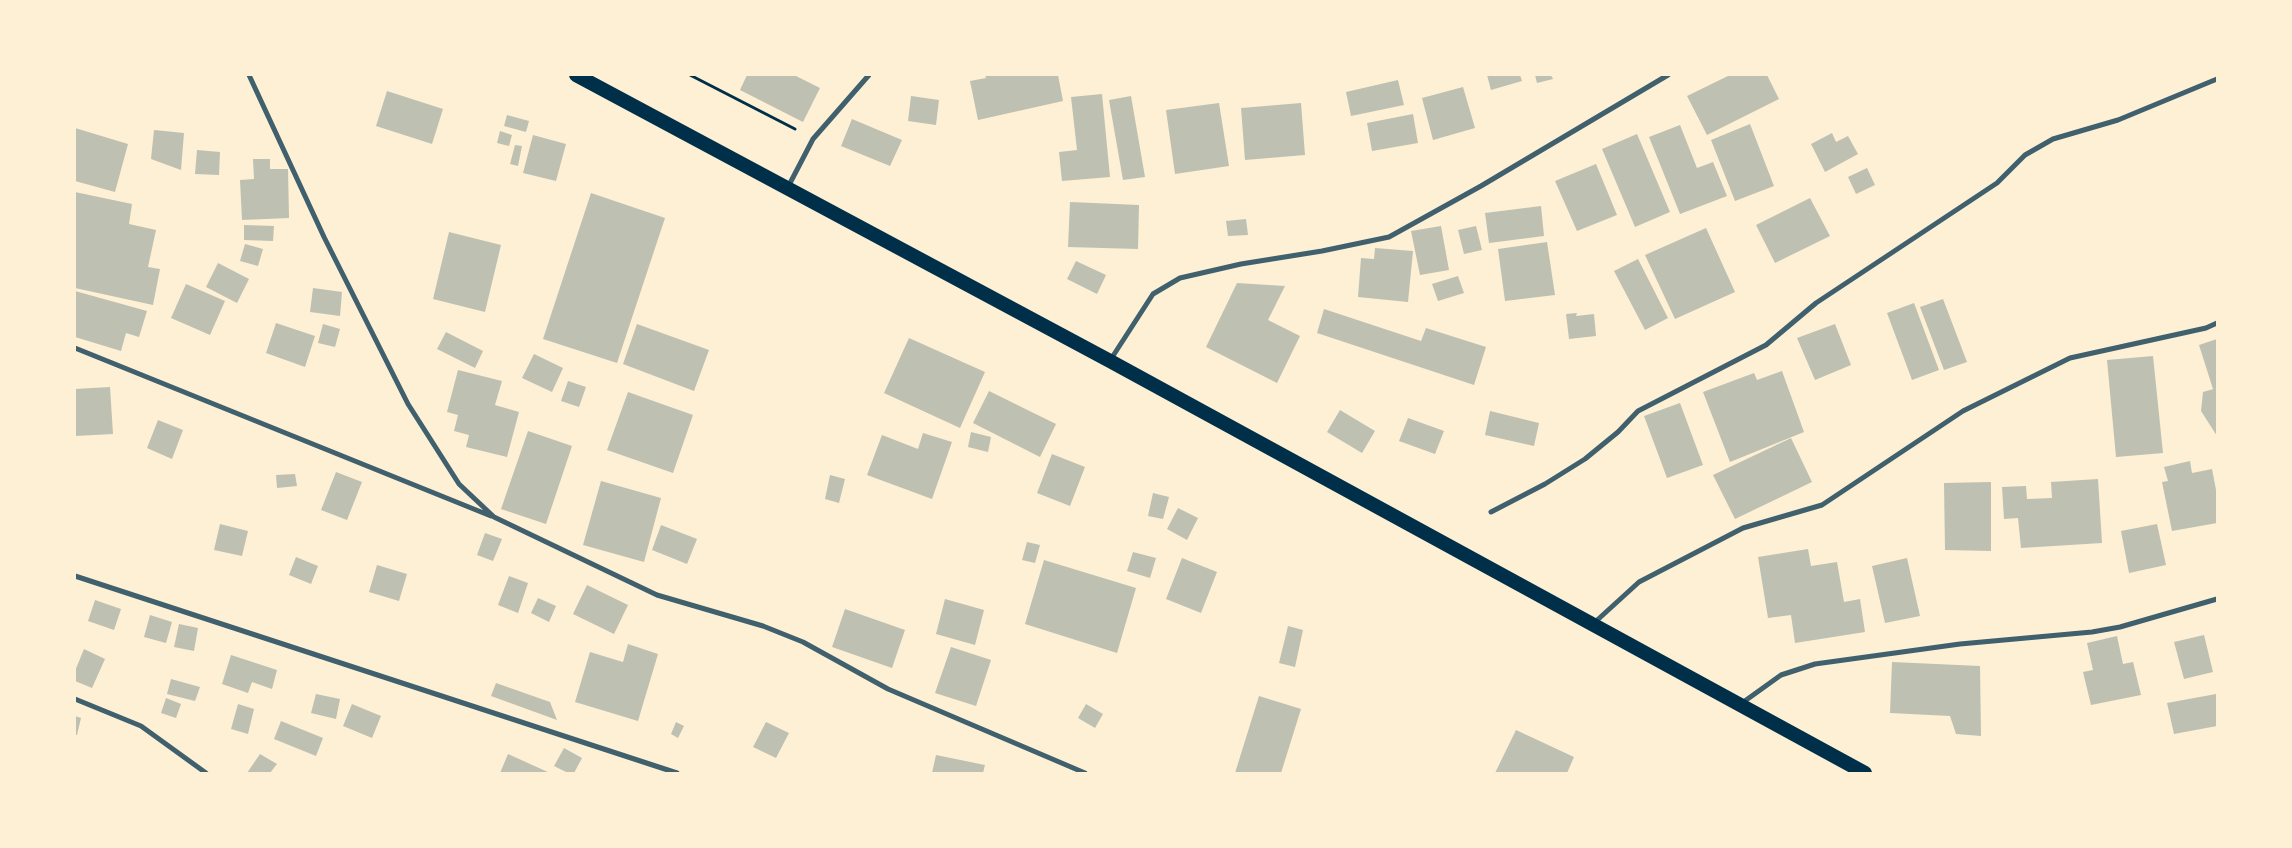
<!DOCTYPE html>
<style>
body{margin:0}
#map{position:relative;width:2292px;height:848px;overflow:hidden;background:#fdf0d5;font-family:Montserrat,sans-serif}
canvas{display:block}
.frame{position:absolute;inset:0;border:76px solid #fdf0d5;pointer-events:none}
</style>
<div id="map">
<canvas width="2292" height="848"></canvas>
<div class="frame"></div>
</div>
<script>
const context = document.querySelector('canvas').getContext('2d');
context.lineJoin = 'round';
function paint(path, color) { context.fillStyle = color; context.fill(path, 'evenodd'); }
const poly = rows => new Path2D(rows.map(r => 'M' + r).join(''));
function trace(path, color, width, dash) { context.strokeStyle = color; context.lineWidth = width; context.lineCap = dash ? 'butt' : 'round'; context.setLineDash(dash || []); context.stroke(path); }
const building = poly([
 [747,75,794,75,820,88,803,122,740,90],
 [985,75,1058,75,1063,101,978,120,970,81,986,78],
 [1487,75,1520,75,1522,81,1491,90],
 [1535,75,1551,75,1553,79,1537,83],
 [1730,75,1767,75,1779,99,1707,135,1687,96],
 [1398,80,1404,105,1351,116,1346,92],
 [1463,87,1475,128,1433,140,1422,98],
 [387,91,443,109,432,144,376,126],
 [1102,94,1110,177,1062,181,1059,152,1077,150,1071,97],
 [911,96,939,100,936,125,908,121],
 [1131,96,1145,177,1123,180,1109,100],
 [1219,103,1229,166,1175,174,1166,110],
 [1301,103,1305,155,1245,160,1241,108],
 [1413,114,1418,143,1372,151,1367,123],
 [507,115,529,121,526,132,504,126],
 [852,119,902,140,890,166,841,146],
 [1750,124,1774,186,1735,201,1711,140],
 [1680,125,1697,168,1713,162,1727,196,1680,214,1649,137],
 [75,128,128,144,115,192,75,181],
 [154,130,184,133,181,170,151,159],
 [500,131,512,135,509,146,497,143],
 [1832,133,1836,142,1848,136,1858,154,1825,172,1811,144],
 [1637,134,1670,212,1635,227,1602,149],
 [533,135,566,144,556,181,523,173],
 [515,145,522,146,518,166,510,164],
 [197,150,220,152,219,175,195,174],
 [253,159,270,159,270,169,288,169,289,218,242,220,240,180,254,179],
 [1596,164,1617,215,1577,231,1555,181],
 [1867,168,1875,185,1856,194,1848,177],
 [75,192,132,204,129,224,156,230,148,267,160,269,153,305,75,288],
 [591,193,665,218,617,363,543,339],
 [1810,198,1830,236,1775,263,1756,225],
 [1070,202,1139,205,1138,249,1068,247],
 [1541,206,1544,236,1489,243,1485,213],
 [1246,219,1248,235,1228,236,1226,221],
 [244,225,274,226,273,241,244,240],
 [1441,226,1449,270,1420,275,1411,231],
 [1476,226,1482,250,1464,254,1458,230],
 [1706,228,1735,292,1675,319,1645,255],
 [449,232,501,245,485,312,433,299],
 [1547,242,1555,295,1505,301,1498,249],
 [245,244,263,249,258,266,240,261],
 [1375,248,1413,251,1408,302,1358,297,1361,258,1374,259],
 [1638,259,1668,318,1645,330,1614,271],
 [1076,261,1106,275,1097,294,1067,279],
 [218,263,249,279,237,303,206,287],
 [1458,276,1464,293,1438,301,1432,284],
 [1237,283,1285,286,1268,320,1300,336,1277,383,1206,347],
 [186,284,225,301,210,335,171,318],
 [313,288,342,292,340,316,310,312],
 [75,291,147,311,139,337,126,333,121,351,75,337],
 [1943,299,1967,362,1944,370,1920,307],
 [1914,303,1939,370,1912,380,1887,313],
 [1324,309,1421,341,1426,328,1486,347,1474,385,1317,333],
 [1577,313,1576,316,1594,314,1596,336,1569,339,1566,314],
 [276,323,315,336,305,367,266,353],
 [323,324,340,329,335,347,318,343],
 [637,324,709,350,694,391,623,364],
 [1835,324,1851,365,1815,380,1797,338],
 [446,332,483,351,475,368,437,349],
 [909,338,985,372,960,428,884,393],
 [2217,339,2217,388,2213,389,2199,345],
 [534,354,563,368,552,392,522,378],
 [2153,356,2163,453,2116,457,2107,360],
 [458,370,502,381,495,405,519,412,507,457,466,447,469,435,454,431,458,415,447,412],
 [1782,371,1804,432,1730,462,1703,392,1754,373,1757,380],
 [568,381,586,387,579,407,561,401],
 [110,387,113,434,75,436,75,389],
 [2217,388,2217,436,2201,411,2203,392],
 [989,391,1056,424,1040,457,973,423],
 [628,392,693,415,673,473,607,450],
 [1680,403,1703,465,1667,478,1644,416],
 [1340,410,1375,431,1362,453,1327,432],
 [1490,411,1539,423,1534,446,1485,435],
 [1408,418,1444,431,1435,454,1399,441],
 [158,420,183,430,172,459,147,448],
 [528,431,572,446,546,524,501,509],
 [971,432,991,437,988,452,968,447],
 [923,433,952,442,932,499,867,475,882,435,918,449],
 [1791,438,1812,482,1735,519,1713,475],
 [1052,454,1085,467,1070,506,1037,493],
 [2190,461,2192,473,2212,469,2217,495,2217,523,2172,531,2162,482,2168,481,2164,467],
 [336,472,362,482,347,520,321,510],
 [295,474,297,486,277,488,276,475],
 [830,475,845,479,839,503,825,499],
 [2098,479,2102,543,2021,548,2018,518,2004,519,2002,487,2026,486,2027,499,2052,498,2051,482],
 [601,481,661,498,644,562,583,545],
 [1991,482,1991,551,1945,550,1944,483],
 [1153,493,1169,497,1163,519,1148,516],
 [1178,508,1198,518,1187,540,1167,529],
 [220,524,248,531,242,556,214,550],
 [2157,524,2166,565,2129,573,2121,531],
 [661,525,697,539,687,564,652,550],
 [485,533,502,539,493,561,477,555],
 [1027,542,1040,545,1035,563,1022,560],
 [1808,549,1811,566,1837,562,1844,602,1860,599,1865,632,1795,643,1791,615,1768,618,1758,557],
 [1133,552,1156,558,1150,578,1127,571],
 [296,557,318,566,311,584,289,575],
 [1182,558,1217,572,1201,613,1166,599],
 [1907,558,1920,616,1885,623,1872,566],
 [1044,560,1136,588,1117,653,1025,624],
 [377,565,407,574,399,601,369,592],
 [509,576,528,583,518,613,498,605],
 [587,585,628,605,614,634,573,614],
 [538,598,556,606,549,622,531,613],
 [945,599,984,610,975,645,936,634],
 [95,600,121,609,114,630,88,621],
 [845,609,905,630,892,668,832,647],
 [150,615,172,622,166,643,144,637],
 [179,624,198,628,194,651,174,647],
 [1288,626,1303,630,1295,667,1279,663],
 [2204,635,2213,672,2184,679,2174,642],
 [2117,636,2123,664,2133,662,2141,695,2091,705,2083,672,2093,670,2087,643],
 [628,644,658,654,638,721,575,702,590,652,623,662],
 [951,647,991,660,976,706,935,693],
 [84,649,105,659,92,688,75,681,75,671],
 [231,655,277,670,272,689,252,682,248,693,222,684],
 [1892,662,1980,666,1981,736,1956,734,1950,716,1890,713],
 [171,679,200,687,195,701,167,694],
 [496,683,550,702,557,720,491,696],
 [316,694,340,699,336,719,311,713],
 [2216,694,2217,726,2174,734,2167,703],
 [1259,696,1301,709,1281,773,1235,773],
 [166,698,181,704,176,718,161,713],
 [238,704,254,709,248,734,231,729],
 [352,704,381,716,372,738,343,726],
 [1086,704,1103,714,1095,728,1078,718],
 [75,716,81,718,77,735,75,735],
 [281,721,323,738,316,756,274,739],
 [676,722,684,726,678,738,671,734],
 [766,722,789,733,776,758,753,747],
 [1516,730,1574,757,1567,773,1495,773],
 [564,748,582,758,574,773,568,773,554,766],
 [260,754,277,764,270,773,247,773],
 [508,754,550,773,500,773],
 [936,755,985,765,983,773,932,773]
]);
const path = poly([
 [690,75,795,129]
]);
const minor = poly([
 [249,75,324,237,408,404,459,484,494,517,657,595,763,626,803,642,888,689,1085,773],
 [788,187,813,139,869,75],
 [75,348,491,516],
 [1111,359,1153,294,1180,278,1241,264,1322,251,1389,237,1481,186,1668,75],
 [1491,512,1545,484,1585,459,1618,432,1638,411,1766,345,1816,303,1997,183,2025,155,2053,139,2118,120,2217,79],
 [75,576,677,773],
 [1594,623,1639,582,1743,528,1822,505,1963,411,2070,358,2206,328,2217,323],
 [75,699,141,726,206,773],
 [1742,703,1781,675,1815,664,1960,644,2092,632,2120,627,2217,599]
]);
const trunk = poly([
 [576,75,1110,361,1865,773]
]);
paint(building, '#bec0b2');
trace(path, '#003049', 3);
trace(minor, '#3f606c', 5);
trace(trunk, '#003049', 14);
</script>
